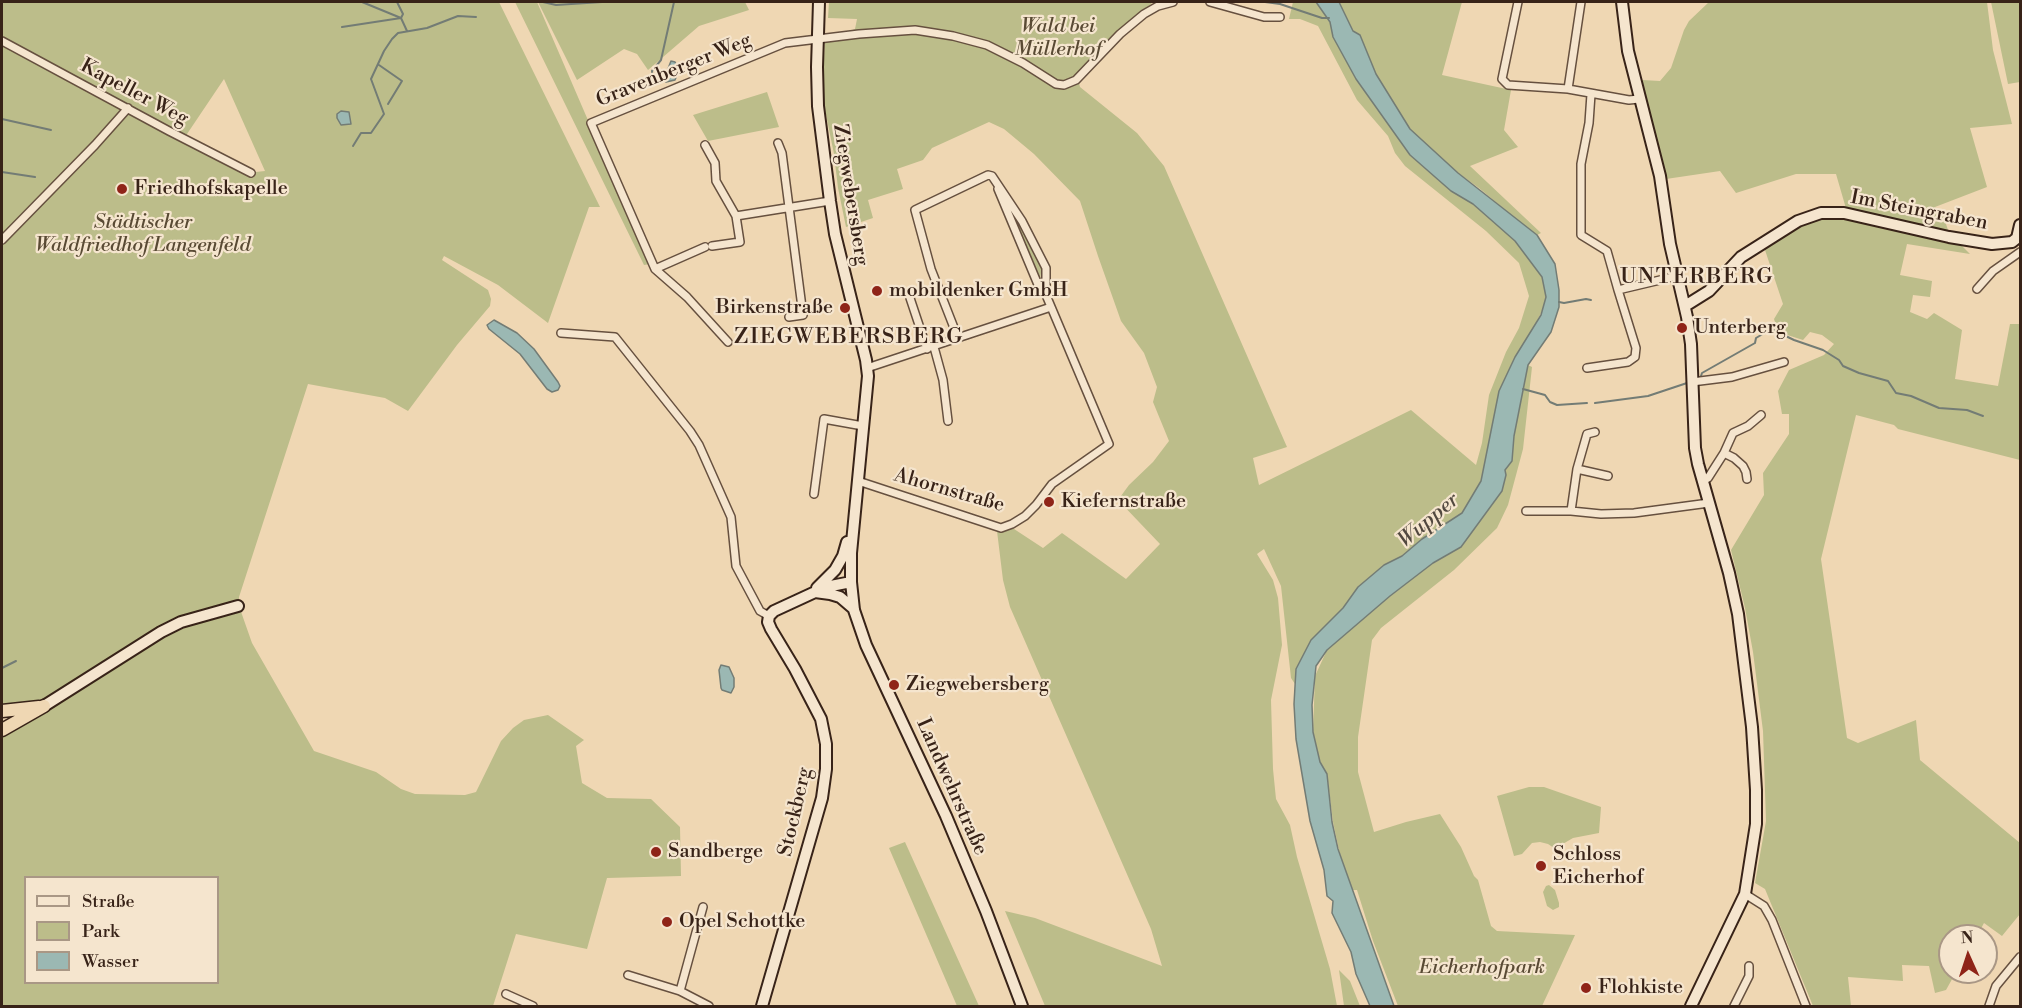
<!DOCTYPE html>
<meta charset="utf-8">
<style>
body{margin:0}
#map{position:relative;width:2022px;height:1008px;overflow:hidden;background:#efd7b3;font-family:"Libre Bodoni",serif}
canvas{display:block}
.frame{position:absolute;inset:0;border:3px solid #382318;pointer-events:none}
.legend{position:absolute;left:24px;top:876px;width:195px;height:108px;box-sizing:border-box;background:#f5e5ce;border:2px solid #a99785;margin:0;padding:8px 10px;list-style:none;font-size:18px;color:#382318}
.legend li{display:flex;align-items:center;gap:12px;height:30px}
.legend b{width:30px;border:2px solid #a99785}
.north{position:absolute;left:1938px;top:924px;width:60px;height:60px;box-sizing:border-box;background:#f5e5ce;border:2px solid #a99785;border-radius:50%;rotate:357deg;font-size:16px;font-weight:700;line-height:24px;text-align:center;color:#382318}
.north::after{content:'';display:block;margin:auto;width:21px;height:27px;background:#8f2418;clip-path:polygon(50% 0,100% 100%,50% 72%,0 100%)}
</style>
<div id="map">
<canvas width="2022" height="1008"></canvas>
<div class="frame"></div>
<ul class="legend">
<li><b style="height:8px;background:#f5e5ce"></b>Straße</li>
<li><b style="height:16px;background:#bcbd8a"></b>Park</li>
<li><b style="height:16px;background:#9bb8b3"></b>Wasser</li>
</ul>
<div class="north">N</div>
</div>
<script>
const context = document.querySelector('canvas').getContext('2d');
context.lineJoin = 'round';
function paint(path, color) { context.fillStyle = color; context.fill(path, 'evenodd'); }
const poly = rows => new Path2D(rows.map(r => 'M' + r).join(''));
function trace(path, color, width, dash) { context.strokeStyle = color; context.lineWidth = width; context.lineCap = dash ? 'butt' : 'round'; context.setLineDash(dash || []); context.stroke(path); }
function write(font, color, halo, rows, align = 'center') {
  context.font = font + ' "Libre Bodoni",serif'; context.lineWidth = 4.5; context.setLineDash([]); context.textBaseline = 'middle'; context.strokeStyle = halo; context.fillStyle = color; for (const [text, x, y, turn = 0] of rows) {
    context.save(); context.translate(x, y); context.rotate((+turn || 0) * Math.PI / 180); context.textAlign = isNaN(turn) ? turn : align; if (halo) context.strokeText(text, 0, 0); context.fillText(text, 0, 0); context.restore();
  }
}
const green = poly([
 [2,2,499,2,600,207,589,207,548,323,498,285,444,256,442,260,488,290,491,299,490,306,457,345,408,411,385,398,308,384,239,597,239,606,252,643,314,751,376,772,401,789,415,794,465,795,476,792,501,741,513,728,524,720,548,715,584,740,576,746,582,783,607,798,651,799,680,827,681,876,607,878,587,949,516,934,493,1006,2,1006,2,735,44,700,2,704],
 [224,79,265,171,256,172,185,137],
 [26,878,218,878,218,982,26,982],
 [515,2,537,2,650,264,644,265],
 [538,2,745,2,749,10,699,26,648,70,637,54,624,49,577,80],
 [829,2,1153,2,1077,75,1080,87,1137,133,1164,166,1287,447,1253,458,1259,485,1411,410,1476,465,1482,443,1489,395,1506,352,1519,328,1529,296,1519,263,1486,231,1405,166,1395,153,1388,136,1357,100,1318,26,1300,19,1289,19,1293,2,1316,2,1330,22,1333,37,1356,79,1410,155,1451,191,1473,204,1515,241,1542,277,1547,301,1531,333,1515,357,1499,391,1481,481,1462,513,1422,539,1402,556,1384,565,1358,587,1343,608,1311,640,1296,669,1295,684,1291,678,1281,586,1264,549,1257,554,1273,580,1278,598,1282,645,1271,700,1273,769,1276,799,1290,825,1297,857,1330,969,1337,1006,1045,1006,1005,911,1035,918,1162,966,1151,929,1010,607,1003,580,997,531,1011,527,1043,548,1062,533,1126,579,1160,544,1118,500,1129,485,1153,462,1169,441,1153,402,1157,387,1144,353,1121,321,1098,256,1080,201,1034,154,1004,129,989,122,932,148,923,160,897,169,903,189,868,200,873,218,846,227,838,188,834,154,822,95,825,40,855,29,857,19,828,18],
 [1339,2,1462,2,1442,75,1511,90,1504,130,1518,147,1470,166,1541,233,1537,235,1523,225,1479,188,1458,173,1410,129,1376,74,1360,35,1353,31],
 [1709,2,1987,2,1993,50,2012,124,1970,128,1987,187,1935,207,1943,215,1949,233,1970,254,1907,244,1900,275,1932,281,1930,297,1913,295,1910,312,1927,319,1934,313,1962,330,1955,379,1998,386,2010,324,2020,324,2020,460,1898,429,1894,425,1856,415,1821,559,1847,738,1858,743,1916,720,1920,760,2020,843,2020,914,2002,936,1984,923,1977,936,1950,936,1950,972,1956,972,1946,990,1935,993,1929,966,1902,965,1903,981,1848,977,1851,1006,1813,1006,1765,889,1755,883,1766,821,1763,731,1753,652,1745,608,1731,550,1764,495,1763,473,1789,434,1789,414,1782,414,1778,391,1789,370,1824,355,1834,344,1822,335,1810,332,1803,340,1778,332,1774,319,1783,304,1764,247,1803,222,1831,216,1846,210,1845,205,1836,174,1796,174,1736,193,1720,171,1666,179,1642,80,1660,81,1671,68,1684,30,1689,21],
 [1991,2,2020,2,2020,82,2008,84],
 [767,92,779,127,708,141,693,115],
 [1010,206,1026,234,1042,267,1039,285,1007,208],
 [1528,365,1532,367,1523,449,1508,505,1497,528,1454,570,1381,628,1372,640,1358,737,1358,772,1374,832,1406,822,1440,814,1461,847,1474,876,1478,880,1491,926,1497,931,1575,935,1542,1006,1398,1006,1373,941,1357,890,1353,890,1345,872,1339,850,1333,822,1327,774,1320,762,1313,732,1315,676,1327,650,1390,596,1433,563,1461,547,1502,491,1506,475,1505,470,1512,461,1514,436],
 [1529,787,1544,787,1601,807,1599,833,1573,838,1561,845,1561,847,1554,848,1548,844,1540,842,1532,843,1522,854,1514,856,1497,796],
 [905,842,979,1006,957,1006,889,848],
 [1549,885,1555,890,1559,903,1559,907,1553,910,1547,906,1543,892,1546,886],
 [1339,970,1350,981,1360,1006,1344,1006]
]);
const water = poly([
 [1316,2,1339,2,1353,31,1360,35,1376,74,1410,129,1458,173,1537,235,1555,264,1559,290,1559,307,1551,332,1528,365,1514,436,1512,461,1505,470,1506,475,1502,491,1461,547,1433,563,1390,596,1327,650,1316,666,1312,705,1313,732,1320,762,1327,774,1332,822,1338,849,1394,1006,1370,1006,1356,974,1351,952,1332,913,1333,901,1327,896,1324,870,1310,821,1296,739,1294,704,1296,669,1311,640,1343,608,1358,587,1384,565,1402,556,1422,539,1462,513,1481,481,1499,391,1515,357,1541,315,1546,297,1542,277,1515,241,1473,204,1451,191,1410,155,1356,79,1333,37,1330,22,1316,2],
 [671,61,675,62,679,70,675,80,666,82,664,79,671,61],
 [341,111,349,112,351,124,341,125,337,118,337,114,341,111],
 [494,320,517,333,534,349,558,382,560,386,558,390,552,392,547,389,520,354,489,329,487,325,494,320],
 [721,665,729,667,734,678,734,687,731,693,722,690,721,688,719,670,721,665]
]);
const stream = poly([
 [362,2,401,18,407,31],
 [543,2,556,5,602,2],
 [1265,2,1280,4,1322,18,1329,18],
 [342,27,401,18,403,14,397,2],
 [379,65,402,81,388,104],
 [653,83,652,71,661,60,674,2],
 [2,119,51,130],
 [353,146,361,133,371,133,384,114,371,79,384,51,392,39,398,33,427,28,458,16,476,17],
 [2,172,35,177],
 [1559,302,1564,303,1586,299,1591,300],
 [1700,379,1702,373,1755,343,1756,338,1771,329,1794,340,1823,350,1839,360,1843,366,1859,373,1888,381,1896,393,1911,396,1939,408,1967,410,1983,416],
 [1523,389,1545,395,1550,402,1557,405,1587,403],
 [1595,403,1648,396,1687,383],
 [2,668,16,661]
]);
const street = poly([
 [1210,2,1264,17,1280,17],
 [1518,2,1502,79,1508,85,1568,89,1629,100,1639,99],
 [2,41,169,131,251,173],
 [1568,89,1581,2],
 [1591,94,1589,123,1581,164,1581,235,1607,251,1618,290],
 [778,143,782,153,803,315,789,317],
 [705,145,715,163,716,181,736,216,740,242,712,246],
 [998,189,1039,287,1046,295],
 [736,216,830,201],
 [2,240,95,145,128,108],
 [655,269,705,247],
 [1977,289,1993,271,2020,252],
 [910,298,927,349],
 [561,333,615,337,690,431,699,445,731,517,736,566,760,611,769,616],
 [728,342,687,297,655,269,591,123,785,43,859,34,915,30,953,36,987,45,1023,63,1056,84,1064,85,1076,80,1120,34,1144,14,1158,6,1173,2],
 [934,347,943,380,948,421],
 [867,368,1051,307],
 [1587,368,1628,362,1635,357,1636,348,1618,290,1677,276],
 [1692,382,1732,377,1784,362],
 [1595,432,1587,434,1577,469,1571,511,1601,514,1634,513,1709,503],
 [1724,453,1734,458,1743,466,1746,472,1747,479],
 [1577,469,1608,476],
 [858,481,1001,528,1012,524,1025,516,1036,505,1052,484,1109,444,1046,295,1046,268,1022,221,992,176,988,175,915,210,931,269,958,338],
 [1702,481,1708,478,1724,453,1733,433,1748,426,1761,415],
 [814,494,824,419,863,426],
 [1526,511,1571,511],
 [1745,894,1764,906,1772,920,1806,1006],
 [628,975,680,991,709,1006],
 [680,991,703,907],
 [506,994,533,1006],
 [1734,1006,1749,976,1749,966],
 [1989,1006,1996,986,2020,957]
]);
const secondary = poly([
 [819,2,817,67,818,106,830,201,835,234,866,360,868,376,851,553,851,582,854,610,866,645,946,816,986,911,1022,1006],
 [1622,2,1628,51,1660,176,1670,244,1687,317,1691,344,1695,448,1698,464,1729,573,1738,614,1752,727,1756,790,1756,824,1745,894,1691,1006],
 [1685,306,1709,291,1741,257,1798,221,1821,213,1844,213,1949,237,1992,244,2012,242,2017,238,2020,225],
 [817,588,835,570,843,556,847,542],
 [815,592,830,594,840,597,854,609],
 [44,706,161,632,181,622,238,606],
 [762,1006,822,798,826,769,826,744,821,719,795,669,771,629,768,622,769,616,774,611,826,587,851,582]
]);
const highway = poly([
 [2,711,39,707],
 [2,730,44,706]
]);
const markers = [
 [122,189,6,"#8f2418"],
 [877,291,6,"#8f2418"],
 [845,308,6,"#8f2418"],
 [1682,328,6,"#8f2418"],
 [1049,502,6,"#8f2418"],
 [894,685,6,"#8f2418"],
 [656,852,6,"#8f2418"],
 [1541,866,6,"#8f2418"],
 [667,922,6,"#8f2418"],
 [1586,988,6,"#8f2418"]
];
const parkNames = [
 ["Wald bei",1058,27],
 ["Müllerhof",1058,50],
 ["Städtischer",143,223],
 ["Waldfriedhof Langenfeld",143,246],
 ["Eicherhofpark",1482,968]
];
const streetNames = [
 ["Gravenberger Weg",674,71,-22],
 ["Kapeller Weg",134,93,28],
 ["Ziegwebersberg",850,195,81],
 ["Im Steingraben",1919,211,11],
 ["Ahornstraße",949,491,16],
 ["Landwehrstraße",951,787,66],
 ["Stockberg",796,812,-77]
];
const poiNames = [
 ["Friedhofskapelle",134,189],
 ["mobildenker GmbH",889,291],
 ["Birkenstraße",833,308,"right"],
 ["Unterberg",1694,328],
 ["Kiefernstraße",1061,502],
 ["Ziegwebersberg",906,685],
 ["Sandberge",668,852],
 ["Schloss",1553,855],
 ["Eicherhof",1553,878],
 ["Opel Schottke",679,922],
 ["Flohkiste",1598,988]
];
const waterNames = [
 ["Wupper",1429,521,-40]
];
const quarterNames = [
 ["UNTERBERG",1697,278],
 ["ZIEGWEBERSBERG",849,338]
];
paint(green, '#bcbd8a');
paint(water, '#9bb8b3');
trace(water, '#737c75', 1.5);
trace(stream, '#737c75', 2);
trace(street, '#66503f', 10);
trace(secondary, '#382318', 14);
trace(highway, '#382318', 15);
trace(street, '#f5e5ce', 7);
trace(secondary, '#f5e5ce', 10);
trace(highway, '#efd7b3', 12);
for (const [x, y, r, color] of markers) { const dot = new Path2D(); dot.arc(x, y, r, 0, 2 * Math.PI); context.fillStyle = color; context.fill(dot); trace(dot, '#f5e5ce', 2); }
write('italic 20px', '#594a34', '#f5e5ce', parkNames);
write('20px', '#382318', '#f5e5ce', streetNames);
write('20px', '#382318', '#f5e5ce', poiNames, 'left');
write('italic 21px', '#51483f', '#f5e5ce', waterNames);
context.letterSpacing = '1.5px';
write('22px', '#382318', '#f5e5ce', quarterNames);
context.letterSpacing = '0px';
</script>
